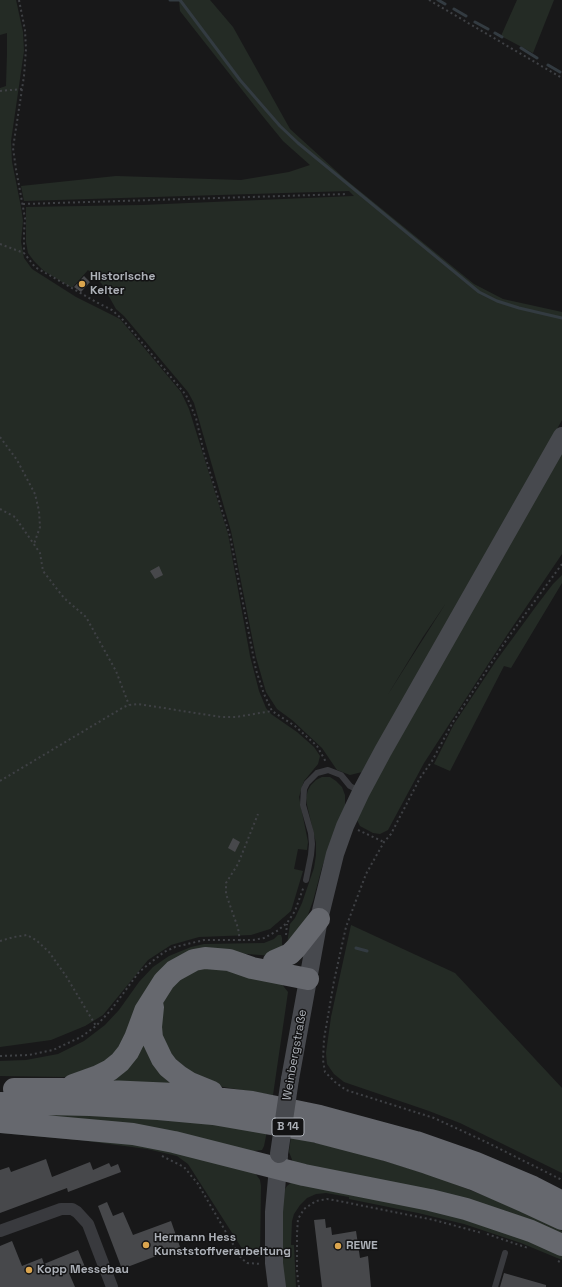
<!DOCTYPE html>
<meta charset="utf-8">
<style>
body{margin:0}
canvas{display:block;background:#181819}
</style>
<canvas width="562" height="1287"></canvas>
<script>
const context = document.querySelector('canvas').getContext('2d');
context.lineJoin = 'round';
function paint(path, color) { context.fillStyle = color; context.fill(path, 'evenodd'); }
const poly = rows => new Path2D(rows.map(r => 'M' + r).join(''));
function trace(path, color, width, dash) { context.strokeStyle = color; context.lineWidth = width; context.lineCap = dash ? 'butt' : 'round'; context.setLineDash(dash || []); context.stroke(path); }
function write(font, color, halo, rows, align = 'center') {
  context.font = font + ' "Space Grotesk",sans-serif'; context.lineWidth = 3; context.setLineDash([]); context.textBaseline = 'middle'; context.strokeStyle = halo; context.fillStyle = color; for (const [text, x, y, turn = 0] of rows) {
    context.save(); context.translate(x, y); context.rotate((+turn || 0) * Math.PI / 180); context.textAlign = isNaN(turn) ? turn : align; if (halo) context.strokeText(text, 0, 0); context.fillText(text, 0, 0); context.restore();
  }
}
const green = poly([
 [0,0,16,0,23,32,24,51,11,141,12,162,21,207,23,221,21,242,24,258,32,269,76,297,120,319,181,392,189,409,228,534,250,656,259,691,266,708,271,714,297,732,314,747,320,756,318,764,304,781,299,797,308,842,307,850,298,849,294,869,303,871,291,911,270,929,251,935,199,937,171,945,148,960,103,1015,85,1026,51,1040,0,1047,0,88,6,86,7,54,7,33,0,35],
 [179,0,210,0,233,27,290,129,345,179,474,284,503,299,562,312,562,420,476,573,362,772,350,775,337,770,322,748,292,720,277,709,266,692,256,657,231,531,194,403,188,392,124,316,116,309,102,284,88,270,72,288,44,271,34,261,28,253,26,242,26,207,142,205,354,196,349,191,24,201,21,186,116,176,241,180,289,172,310,165,283,141,261,114,180,11],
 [446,603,387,696,423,637],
 [517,0,554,0,533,53,501,36],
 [562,451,562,554,507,635,424,763,388,830,380,834,373,833,360,826,357,820,357,814],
 [562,575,562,583,511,668,504,666,450,771,434,764,454,724,496,661,537,605,553,584],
 [322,777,330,777,336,781,342,787,345,795,345,809,334,834,322,867,313,901,299,939,287,944,290,924,295,918,302,903,314,868,316,855,316,843,307,805,306,798,308,790,311,785,316,780],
 [351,925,455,973,562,1088,562,1173,460,1123,429,1111,344,1082,334,1074,327,1064,326,1053,331,1017],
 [278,935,281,935,282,938,282,954,273,956,209,951,193,954,114,1059,66,1077,0,1076,0,1061,26,1060,58,1054,84,1041,105,1025,119,1010,139,982,153,967,169,956,191,947,204,944,264,943,274,939],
 [200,965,277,978,288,992,273,1095,205,1084,158,1044,163,991],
 [144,1029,176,1085,103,1080],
 [22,1112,173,1120,267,1131,264,1146,262,1150,254,1151,253,1153],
 [0,1126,148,1140,255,1173,260,1180,261,1186,260,1257,255,1256,243,1250,188,1164,177,1156,147,1149,79,1140,0,1133],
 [291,1137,355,1152,437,1177,498,1201,545,1222,562,1231,562,1239,293,1162,289,1152],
 [293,1181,383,1193,562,1249,562,1260,521,1243,464,1224,418,1213,349,1199,349,1197,326,1193,316,1194,307,1198,300,1205,294,1214,292,1221,291,1245,294,1245,296,1287,283,1287,282,1273,282,1194,287,1186]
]);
const stream = poly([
 [170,0,180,0,240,80,280,126,298,143,479,292,497,301,519,308,562,318],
 [438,0,445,4],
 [454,9,466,16],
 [475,22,488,29],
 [495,33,502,37],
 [521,48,537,58],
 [548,65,560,72],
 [356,948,367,951]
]);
const building = poly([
 [84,276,90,282,81,292,74,287],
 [159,566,163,575,155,579,150,571],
 [233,838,240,842,235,852,228,848],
 [46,1159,52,1177,90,1162,93,1170,109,1163,111,1167,118,1164,121,1172,68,1192,67,1188,0,1213,0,1170,9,1167,11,1172],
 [107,1202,113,1216,123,1212,133,1235,171,1221,180,1247,122,1269,98,1206],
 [325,1219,326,1228,331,1227,332,1235,356,1231,360,1258,368,1256,371,1287,322,1287,314,1220],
 [12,1241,22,1266,42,1258,44,1264,78,1250,85,1267,69,1273,75,1287,0,1287,0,1246],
 [504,1273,546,1285,546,1287,500,1287]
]);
const path = poly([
 [19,0,25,30,26,49,24,76,13,148,16,169,25,218,24,233,24,253,35,267,98,303,112,310,123,320,186,395,196,418,204,453,230,536,256,670,264,694,272,711,295,726,317,746,326,762],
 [429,0,562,78],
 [0,91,22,89],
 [23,204,347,194],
 [0,244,24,253],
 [0,437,17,460,35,494,39,511,40,527,34,544],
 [0,509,15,517,40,553,43,571,64,598,86,617,116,671,129,705],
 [562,564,507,639,453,722,432,761,420,778,391,834,384,842,366,874,346,927,334,981,324,1039,323,1060,325,1072,335,1082,346,1090,434,1118,484,1141,562,1180],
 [0,781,124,707,129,705,138,704,221,717,236,717,272,711],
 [358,830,384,842],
 [286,935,287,924],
 [0,941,14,937,27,935,36,940,49,952,66,976,96,1026],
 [240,941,238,928,226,894,226,883,238,864,258,814],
 [0,1056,29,1055,53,1050,81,1037,96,1026,111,1010,139,972,164,952,175,947,204,940,253,940,264,938,277,931,287,923,295,911,304,886],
 [162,1156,184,1167,198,1184,241,1258,247,1263,261,1264],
 [487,1234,528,1248],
 [558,1261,562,1263],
 [299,1287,297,1271,297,1233,298,1219,304,1209,316,1201,327,1199,339,1201,434,1220,482,1233]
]);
const lane = poly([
 [306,880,311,855,312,844,311,833,303,805,304,789,307,783,317,773,328,770,341,775,350,786,359,791],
 [495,1287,505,1253]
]);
const street = poly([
 [0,1231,61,1209,72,1209,77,1212,88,1224,112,1287]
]);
const secondary = poly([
 [290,1079,319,919,335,854,345,826,361,792,383,751,562,436],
 [277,1287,274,1263,274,1212,279,1156]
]);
const highway = poly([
 [274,961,290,954,296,948,319,919],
 [153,1007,151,1027,152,1038,162,1059,168,1067,179,1076,190,1083,212,1092],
 [73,1085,98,1076,110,1070,120,1062,128,1052,135,1038,145,1011,164,981,174,971,194,960,205,958,229,960,252,968,308,979],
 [14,1089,62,1089,175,1094,252,1102,320,1116,416,1142,476,1163,533,1187,562,1202],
 [0,1103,90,1105,158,1109,213,1114,317,1132,386,1150,427,1163,473,1179,523,1201,562,1219],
 [0,1122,133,1134,174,1142,304,1175,430,1200,466,1209,531,1231,562,1245]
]);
const secondaryBridge = poly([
 [279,1154,290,1079]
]);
const markers = [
 [82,284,4,"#dba54e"],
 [146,1245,4,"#dba54e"],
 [338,1246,4,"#dba54e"],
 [29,1270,4,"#dba54e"]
];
const shields = [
 [288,1127,32]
];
const shieldNames = [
 ["B 14",288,1127]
];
const poiNames = [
 ["Historische",90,277],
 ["Kelter",90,291],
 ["Hermann Hess",154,1238],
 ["Kunststoffverarbeitung",154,1252],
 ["REWE",346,1246],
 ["Kopp Messebau",37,1270]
];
const streetNames = [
 ["Weinbergstraße",295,1055,-80]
];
paint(green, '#242b25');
trace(stream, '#333b41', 3);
paint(building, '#47484b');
trace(path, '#3f4145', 2, [2, 3]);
trace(lane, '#393a3e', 6);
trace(street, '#393a3e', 12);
trace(secondary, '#47494e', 18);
trace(highway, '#66686e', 22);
trace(secondaryBridge, '#47494e', 18);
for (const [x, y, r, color] of markers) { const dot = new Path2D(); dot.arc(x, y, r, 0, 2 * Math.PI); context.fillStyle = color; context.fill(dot); trace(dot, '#131314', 1.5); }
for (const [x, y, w] of shields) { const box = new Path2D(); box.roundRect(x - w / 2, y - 9, w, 18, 3); context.fillStyle = '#131314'; context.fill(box); trace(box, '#acb0b7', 1); }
write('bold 11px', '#acb0b7', null, shieldNames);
write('bold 12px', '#acb0b7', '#131314', poiNames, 'left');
write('12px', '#acb0b7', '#131314', streetNames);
</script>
